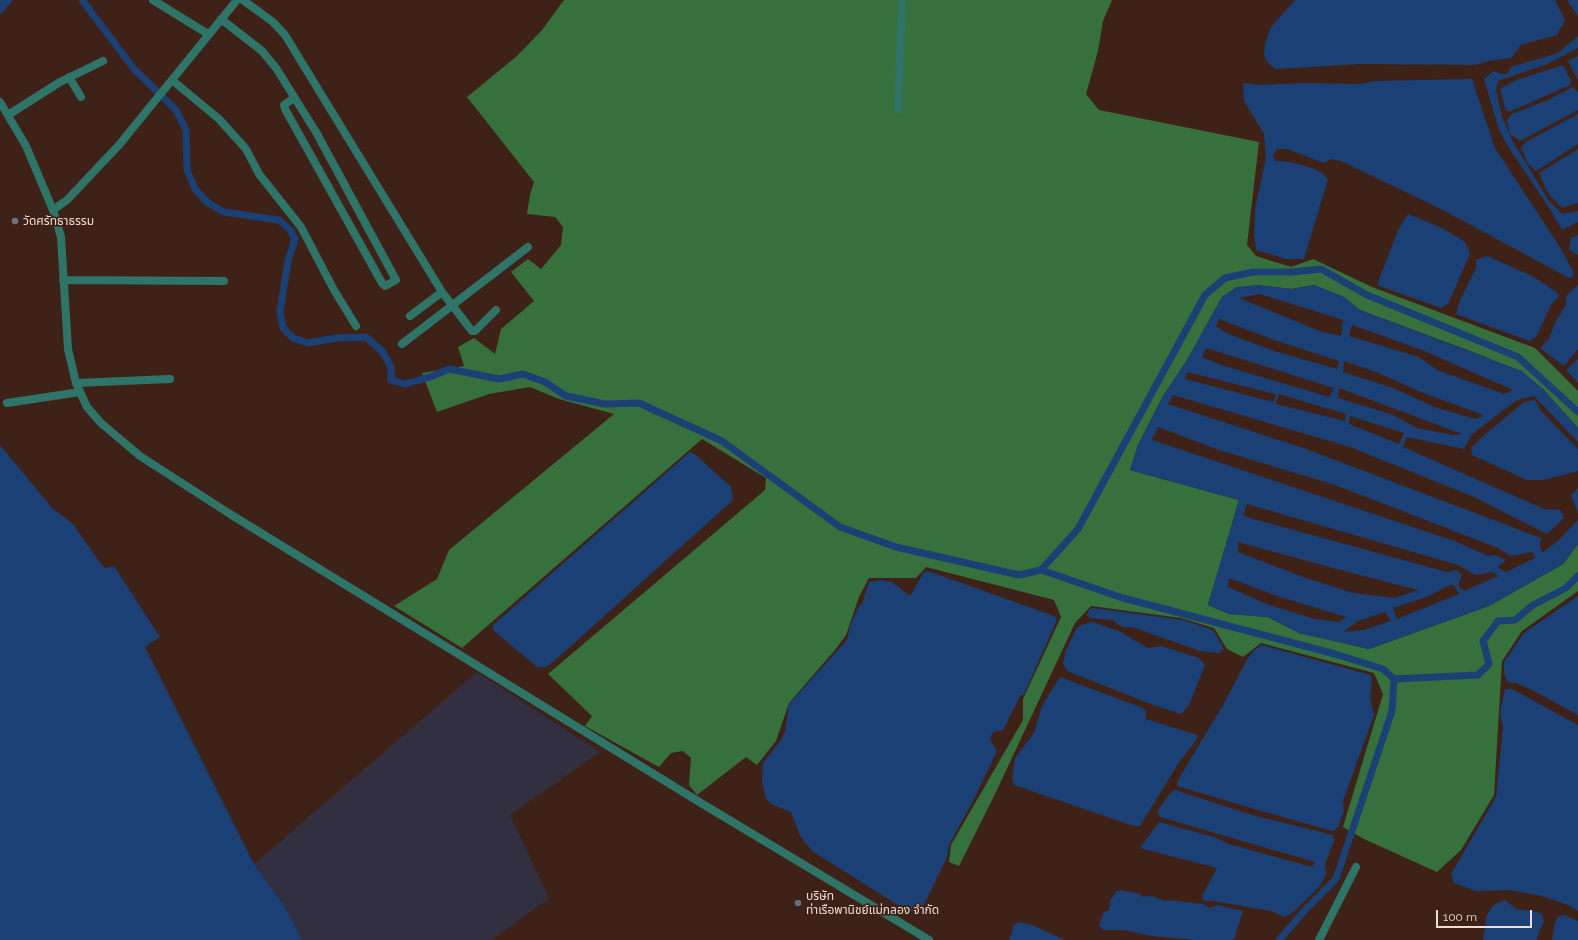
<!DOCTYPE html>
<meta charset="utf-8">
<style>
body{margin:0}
#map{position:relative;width:1578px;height:940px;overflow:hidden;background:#3e2217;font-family:Raleway,sans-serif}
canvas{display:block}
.scale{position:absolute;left:1436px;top:910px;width:96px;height:18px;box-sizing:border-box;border:2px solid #eedbd4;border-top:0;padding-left:5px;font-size:12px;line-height:14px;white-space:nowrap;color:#eedbd4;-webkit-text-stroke:3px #3e2217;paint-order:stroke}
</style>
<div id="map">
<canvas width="1578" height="940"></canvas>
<div class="scale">100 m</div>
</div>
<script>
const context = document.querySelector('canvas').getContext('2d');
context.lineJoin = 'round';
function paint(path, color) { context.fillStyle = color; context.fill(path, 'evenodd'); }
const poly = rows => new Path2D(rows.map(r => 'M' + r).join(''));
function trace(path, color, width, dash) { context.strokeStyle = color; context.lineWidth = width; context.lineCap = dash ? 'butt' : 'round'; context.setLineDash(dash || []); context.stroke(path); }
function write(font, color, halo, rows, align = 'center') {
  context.font = font + ' Raleway,"Noto Sans Thai",sans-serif'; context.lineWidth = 3.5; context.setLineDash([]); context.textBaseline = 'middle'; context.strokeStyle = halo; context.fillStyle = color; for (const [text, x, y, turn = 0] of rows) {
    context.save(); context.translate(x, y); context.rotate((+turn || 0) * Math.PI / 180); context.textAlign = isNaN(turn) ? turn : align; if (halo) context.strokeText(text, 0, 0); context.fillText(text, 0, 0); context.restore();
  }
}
const industrial = poly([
 [477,672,600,752,510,815,549,898,492,940,302,940,285,907,254,864]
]);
const forest = poly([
 [564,0,1112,0,1103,21,1098,51,1086,94,1099,110,1259,142,1247,245,1256,256,1291,267,1313,259,1372,287,1535,348,1578,391,1578,428,1543,389,1486,357,1360,310,1344,297,1314,285,1292,289,1257,285,1222,297,1187,360,1163,396,1138,445,1130,470,1239,500,1208,605,1229,614,1268,617,1299,633,1369,649,1489,606,1563,564,1578,544,1578,591,1522,631,1502,661,1494,795,1461,850,1437,872,1364,839,1343,827,1383,694,1374,673,1261,643,1243,657,1227,649,1214,628,1181,618,1091,606,1075,623,996,792,959,866,949,862,951,845,1023,720,1023,699,1061,617,1054,600,926,567,916,578,869,578,859,597,846,635,835,650,789,703,776,741,757,765,746,757,697,795,689,785,691,758,683,751,671,753,659,767,585,726,592,716,548,674,765,490,766,478,702,439,462,648,394,606,437,579,449,550,614,414,559,399,530,387,489,394,437,412,422,373,464,366,458,347,474,338,495,354,501,329,534,301,511,272,528,259,541,269,561,245,563,227,555,217,527,214,530,195,534,182,467,97,517,56,542,30]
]);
const water = poly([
 [0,0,13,0,0,15],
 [1295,0,1555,0,1565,20,1557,35,1521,45,1511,58,1488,61,1476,65,1361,64,1276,69,1269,64,1264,56,1265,44,1271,27],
 [1568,0,1578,0,1578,16,1569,3],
 [1578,36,1578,48,1547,64,1498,81,1496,89,1502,117,1513,142,1549,201,1562,214,1578,211,1578,222,1562,230,1551,211,1509,148,1499,130,1484,79,1494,71,1501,74,1507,74,1511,67,1558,53],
 [1578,56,1578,80,1568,61],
 [1563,65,1571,81,1570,85,1509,112,1505,108,1500,89,1514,81],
 [1472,79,1495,148,1561,249,1573,271,1573,277,1569,278,1443,210,1341,161,1331,159,1324,163,1287,149,1278,149,1273,155,1275,161,1291,162,1312,168,1322,173,1328,179,1304,259,1286,259,1256,250,1254,234,1255,209,1266,158,1264,134,1244,101,1243,83,1259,85,1304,83,1360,84,1376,81],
 [1573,87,1578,92,1578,110,1520,141,1510,134,1507,120,1512,114,1550,99],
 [1578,114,1578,144,1536,171,1528,164,1521,148,1526,142],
 [1578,149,1578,203,1562,208,1548,193,1539,173],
 [1408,214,1444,229,1465,242,1470,254,1448,304,1441,308,1377,285,1398,230],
 [1578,235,1578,255,1569,249,1571,238],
 [1487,256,1532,276,1555,291,1559,296,1551,305,1536,337,1529,341,1456,314,1460,300,1476,268,1476,260],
 [1257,285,1292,289,1314,285,1344,297,1360,310,1522,371,1543,389,1578,428,1578,442,1534,396,1517,400,1471,435,1464,449,1407,437,1403,447,1544,509,1560,510,1564,518,1547,534,1474,497,1350,447,1173,395,1168,404,1306,449,1541,538,1540,547,1542,553,1559,540,1578,520,1578,544,1563,564,1489,606,1369,649,1299,633,1268,617,1229,614,1208,605,1239,500,1130,470,1138,445,1163,396,1187,360,1222,297,1236,287],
 [1260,294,1343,320,1341,336,1322,332,1239,298],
 [1219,319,1277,341,1339,361,1337,369,1274,351,1226,333,1216,326],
 [1352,325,1422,350,1513,390,1504,394,1437,370,1419,357,1349,336],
 [1206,348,1334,388,1329,397,1221,365,1202,357],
 [1344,361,1376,372,1421,392,1483,415,1476,419,1437,408,1393,388,1343,372],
 [1187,372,1275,394,1276,394,1273,402,1185,379],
 [1339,389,1339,388,1462,434,1453,435,1417,428,1393,415,1338,398],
 [1279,394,1346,414,1345,421,1276,404],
 [1350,416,1404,433,1404,434,1399,444,1349,424],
 [1158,427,1219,450,1335,485,1498,548,1511,556,1532,552,1535,558,1506,572,1497,567,1506,560,1495,555,1488,556,1457,542,1152,440],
 [1247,504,1458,565,1475,575,1493,572,1498,576,1464,591,1458,585,1462,575,1456,570,1447,572,1250,518,1243,515],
 [1238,542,1337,569,1418,590,1395,598,1353,593,1303,577,1238,552],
 [1229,578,1280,597,1346,617,1339,622,1315,619,1269,605,1228,587],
 [1453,584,1459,594,1397,619,1393,608,1426,597],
 [1385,612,1391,621,1364,630,1343,632,1358,621],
 [1578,285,1578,349,1564,366,1540,348,1549,339,1554,325,1566,304,1566,296],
 [1578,359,1578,383,1566,370],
 [1535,400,1541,411,1578,449,1578,471,1543,480,1527,480,1472,455,1471,448,1482,437,1524,402],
 [0,445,53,509,72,523,104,568,114,566,160,637,145,647,254,864,285,907,302,940,0,940],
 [690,452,696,455,731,487,733,500,552,663,545,667,537,667,493,630,493,625],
 [1578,488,1578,514,1571,495],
 [928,571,1054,616,1057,620,1024,694,1020,696,1003,730,993,732,990,739,997,751,975,797,949,845,947,857,923,907,916,912,909,912,812,851,800,836,791,812,773,805,766,799,762,782,763,763,779,743,785,732,789,704,847,640,850,626,857,610,862,603,869,582,881,580,892,582,907,594,911,595,923,573],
 [1578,596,1578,715,1530,689,1516,683,1507,682,1504,672,1504,662,1524,633],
 [1093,608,1183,620,1213,630,1224,649,1219,653,1200,651,1132,627,1123,627,1112,620,1090,618,1087,615,1089,610],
 [1093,622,1119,631,1148,648,1161,646,1199,658,1205,665,1189,705,1184,711,1181,714,1153,705,1067,671,1063,664,1065,653,1076,629,1081,625],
 [1262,645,1370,675,1372,678,1370,698,1374,715,1343,801,1344,810,1339,825,1335,830,1332,831,1258,810,1177,786,1178,780,1223,705,1248,658,1254,650],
 [1060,677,1140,707,1146,710,1146,719,1197,735,1197,739,1178,764,1140,826,1134,826,1014,785,1012,779,1015,758,1034,733,1042,706],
 [1505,689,1512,689,1578,725,1578,911,1568,905,1542,896,1510,890,1476,891,1454,883,1451,874,1496,797,1503,728,1500,713],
 [1175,790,1252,815,1333,835,1334,841,1325,864,1326,875,1319,887,1292,913,1284,917,1271,911,1213,901,1204,901,1202,896,1217,868,1140,848,1159,822,1214,837,1229,844,1312,867,1315,862,1160,817,1157,812,1170,793],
 [1121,890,1140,894,1143,897,1151,896,1165,901,1169,900,1193,903,1203,904,1210,908,1217,905,1243,911,1234,939,1231,940,1196,940,1152,936,1124,930,1103,930,1099,926,1103,913,1109,910,1111,899,1116,892],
 [1505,900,1516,909,1538,912,1542,915,1544,921,1536,940,1483,940,1487,915,1493,905],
 [1564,915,1578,921,1578,940,1552,940,1555,922,1559,916],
 [1020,922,1032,925,1065,940,1009,940,1014,925]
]);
const canal = poly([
 [82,0,134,69,176,110,186,130,187,170,195,189,208,203,224,212,279,220,290,230,295,239,288,261,280,311,283,328,293,338,308,343,337,338,366,337,382,351,391,367,391,380,405,384,430,377,449,369,499,379,523,374,545,382,566,396,605,404,639,403,722,441,840,527,896,547,1019,575,1041,570,1078,529,1205,295,1225,278,1253,272,1292,272,1321,269,1367,295,1518,357,1578,412],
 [1041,570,1123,598,1335,654,1383,669,1394,679,1392,711,1336,879,1305,910,1279,940],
 [1394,679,1478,675,1489,664,1483,641,1498,621,1515,620,1533,605,1566,588,1578,576]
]);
const minor = poly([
 [153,0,208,34],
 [243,0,273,22,285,35,442,292,472,331,475,331,496,310],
 [221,19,262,51,276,68,316,132,396,280,385,286,382,283,285,109,284,105,294,98],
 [69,77,81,97],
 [172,80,219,119,246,149,259,174,301,227,334,290,356,326],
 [0,102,26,146,53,210,61,237,68,349,76,383,87,407,101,423,140,456,230,514,701,803,929,940],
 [898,109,902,0],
 [8,115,60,82,103,61],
 [53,210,67,200,119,145,237,0],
 [63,280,224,281],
 [410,316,442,292],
 [402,344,528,247],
 [76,383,170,379],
 [7,403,80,392],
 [1319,940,1356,867]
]);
const markers = [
 [15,221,4,"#6b7280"],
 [798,903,4,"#5c6f8a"]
];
const poiNames = [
 ["วัดศรัทธาธรรม",23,221],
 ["บริษัท",806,896],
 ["ท่าเรือพานิชย์แม่กลอง จำกัด",806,910]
];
paint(industrial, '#322f40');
paint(forest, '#36703c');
paint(water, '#1a4076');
trace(canal, '#1a4076', 7);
trace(minor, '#2f7468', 8);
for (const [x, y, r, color] of markers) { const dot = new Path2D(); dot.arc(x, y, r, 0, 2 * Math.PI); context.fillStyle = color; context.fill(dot); trace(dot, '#3e2217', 1.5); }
write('12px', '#eedbd4', '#3e2217', poiNames, 'left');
</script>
